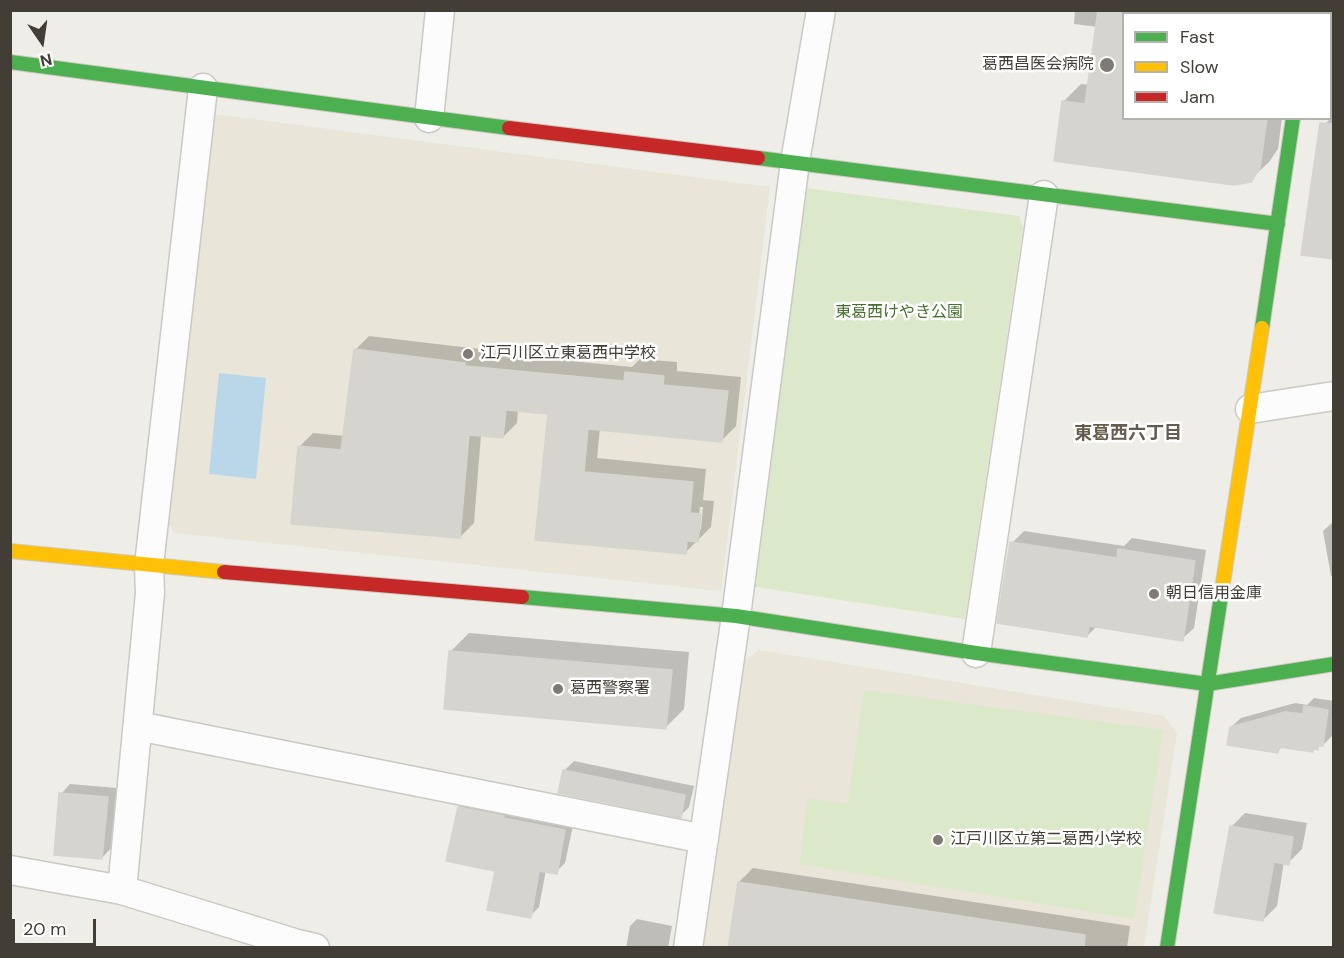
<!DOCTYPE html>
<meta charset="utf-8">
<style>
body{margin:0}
#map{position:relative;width:1344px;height:958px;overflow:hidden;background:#eeede8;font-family:"DM Sans",sans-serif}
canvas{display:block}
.frame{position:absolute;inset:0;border:12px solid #433e35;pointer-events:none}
.legend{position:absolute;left:1122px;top:12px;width:210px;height:108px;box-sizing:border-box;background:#fff;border:2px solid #b4b2ae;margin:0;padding:8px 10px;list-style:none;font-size:18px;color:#433e35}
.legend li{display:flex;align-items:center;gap:12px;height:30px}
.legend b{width:30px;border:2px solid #b4b2ae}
.north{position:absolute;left:12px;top:12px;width:60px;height:60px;-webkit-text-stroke:4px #fff;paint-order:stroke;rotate:167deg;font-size:16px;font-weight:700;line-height:24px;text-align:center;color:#433e35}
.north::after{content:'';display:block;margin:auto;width:21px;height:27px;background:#433e35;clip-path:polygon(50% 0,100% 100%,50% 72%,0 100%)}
.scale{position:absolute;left:12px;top:919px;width:84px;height:27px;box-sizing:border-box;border:3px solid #433e35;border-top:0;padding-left:8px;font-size:18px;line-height:21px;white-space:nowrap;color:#433e35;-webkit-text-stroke:4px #fff;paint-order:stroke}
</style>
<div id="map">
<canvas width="1344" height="958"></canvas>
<div class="frame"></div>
<ul class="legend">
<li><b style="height:8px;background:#4caf50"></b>Fast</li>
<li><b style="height:8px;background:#ffc107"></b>Slow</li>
<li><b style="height:8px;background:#c62828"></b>Jam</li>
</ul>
<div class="north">N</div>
<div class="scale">20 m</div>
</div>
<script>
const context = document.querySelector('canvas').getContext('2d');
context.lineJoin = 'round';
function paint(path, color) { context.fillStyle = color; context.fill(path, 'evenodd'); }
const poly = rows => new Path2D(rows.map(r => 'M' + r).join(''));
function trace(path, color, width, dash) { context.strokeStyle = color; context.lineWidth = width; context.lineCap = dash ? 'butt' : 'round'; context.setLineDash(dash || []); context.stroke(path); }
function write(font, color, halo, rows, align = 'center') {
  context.font = font + ' "DM Sans","Noto Sans JP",sans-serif'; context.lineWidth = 5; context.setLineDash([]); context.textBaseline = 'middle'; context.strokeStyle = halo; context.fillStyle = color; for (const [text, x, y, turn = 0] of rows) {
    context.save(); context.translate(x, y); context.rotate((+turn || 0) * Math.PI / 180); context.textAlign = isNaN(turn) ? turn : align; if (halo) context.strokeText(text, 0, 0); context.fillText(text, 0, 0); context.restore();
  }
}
const education = poly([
 [214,114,770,187,721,591,175,533,166,521],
 [759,650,1164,716,1177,733,1144,947,698,948,744,661]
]);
const green = poly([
 [806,188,1019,216,1023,227,965,619,750,586],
 [864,690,1163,730,1134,919,800,864,807,799,848,803]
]);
const water = poly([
 [219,373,266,378,256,479,209,474]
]);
const shadow = poly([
 [1075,10,1296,10,1296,14,1124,14,1124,118,1282,118,1278,149,1269,162,1250,180,1063,102,1081,84,1090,85,1098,27,1074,24],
 [1334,115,1334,258,1321,128],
 [369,336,479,349,478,352,632,367,640,359,677,362,677,371,741,377,736,426,722,440,600,428,597,458,706,469,703,500,714,501,711,527,685,553,537,538,549,413,518,410,517,423,503,437,481,435,474,523,460,537,299,447,313,433,344,436,355,350],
 [700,507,703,507,701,529,697,533],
 [1334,521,1334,576,1331,576,1323,531],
 [1024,531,1124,546,1132,538,1206,550,1194,628,1182,639,1097,626,1087,636,1012,543],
 [469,633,689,652,684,709,666,727,451,651],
 [1314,698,1334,701,1334,734,1323,745,1321,745,1317,748,1315,748,1312,750,1283,746,1277,752,1231,727,1241,718,1295,703,1307,705],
 [574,761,694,786,689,807,680,816,564,771],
 [70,784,117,788,111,848,102,858,61,794],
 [468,798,574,821,565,863,556,872,546,870,539,907,530,916,496,870,459,807],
 [1245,813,1307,823,1302,849,1288,863,1284,862,1277,906,1263,920,1231,827],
 [753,868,1130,926,1127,948,729,948,739,882],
 [637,919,672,926,668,948,626,948,630,926]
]);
const building = poly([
 [1098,10,1124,10,1124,118,1267,118,1260,168,1251,182,1234,185,1054,161,1062,101,1085,104,1098,10],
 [1320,123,1334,124,1334,259,1301,255,1320,123],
 [354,349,465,363,465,366,624,381,625,372,664,376,663,385,728,391,722,442,588,429,584,472,693,482,690,513,701,514,698,542,687,541,686,554,535,540,548,414,506,410,503,438,469,435,460,538,291,524,298,446,341,450,354,349],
 [1010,542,1117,558,1118,549,1195,561,1183,641,1089,626,1087,637,997,623,1010,542],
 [449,651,672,670,666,729,444,709,449,651],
 [1304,706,1328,710,1323,746,1318,746,1318,750,1313,749,1313,752,1279,747,1278,753,1227,745,1230,727,1285,712,1303,714,1304,706],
 [563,770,685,795,681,818,558,793,563,770],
 [59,793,108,797,102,859,54,855,59,793],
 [458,807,504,816,503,818,565,830,557,874,539,871,531,918,487,910,495,871,446,861,458,807],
 [1230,826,1293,837,1289,865,1274,862,1263,921,1214,913,1230,826],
 [738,882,1085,935,1084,948,728,948,738,882]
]);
const street = poly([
 [429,118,440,10],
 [1250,409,1334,396],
 [976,653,1044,195],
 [138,726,704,839],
 [10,870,122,890,294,943,315,948],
 [122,890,150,593,149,565,203,88],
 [688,948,736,616,795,162,821,10]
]);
const fast = poly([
 [1309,10,1309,14],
 [10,62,509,128],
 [758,158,1278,224],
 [1262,328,1293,118],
 [522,597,736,616,976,653,1207,684,1334,664],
 [1167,948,1223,583]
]);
const slow = poly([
 [10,551,224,572],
 [1223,583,1262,328]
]);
const jam = poly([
 [509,128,758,158],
 [224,572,522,597]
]);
const markers = [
 [1107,65,8,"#7f7b74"],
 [468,354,6,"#7f7b74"],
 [1154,594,6,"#7f7b74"],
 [558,689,6,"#7f7b74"],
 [938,840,6,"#7f7b74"]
];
const poiNames = [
 ["葛西昌医会病院",1094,65,"right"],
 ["江戸川区立東葛西中学校",480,354],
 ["朝日信用金庫",1166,594],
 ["葛西警察署",570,689],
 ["江戸川区立第二葛西小学校",950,840]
];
const parkNames = [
 ["東葛西けやき公園",899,313]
];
const neighbourhoodNames = [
 ["東葛西六丁目",1128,434]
];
paint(education, '#e9e5d8');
paint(green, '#dbe8c9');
paint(water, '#bad7ea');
paint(shadow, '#0003');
paint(building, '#d6d4cf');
trace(building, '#d6d4ce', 1.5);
trace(street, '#cac9c4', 31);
trace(fast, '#cccabf', 16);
trace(slow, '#cccabf', 16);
trace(jam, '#cccabf', 16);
trace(street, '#fcfcfc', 28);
trace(fast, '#4caf50', 14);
trace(slow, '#ffc107', 14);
trace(jam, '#c62828', 14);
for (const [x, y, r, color] of markers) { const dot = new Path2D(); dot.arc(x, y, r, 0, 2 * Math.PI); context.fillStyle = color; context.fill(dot); trace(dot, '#fff', 2); }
write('16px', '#433e35', '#fff', poiNames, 'left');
write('16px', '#45712c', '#fff', parkNames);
write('bold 18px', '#655c4d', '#fff', neighbourhoodNames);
</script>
